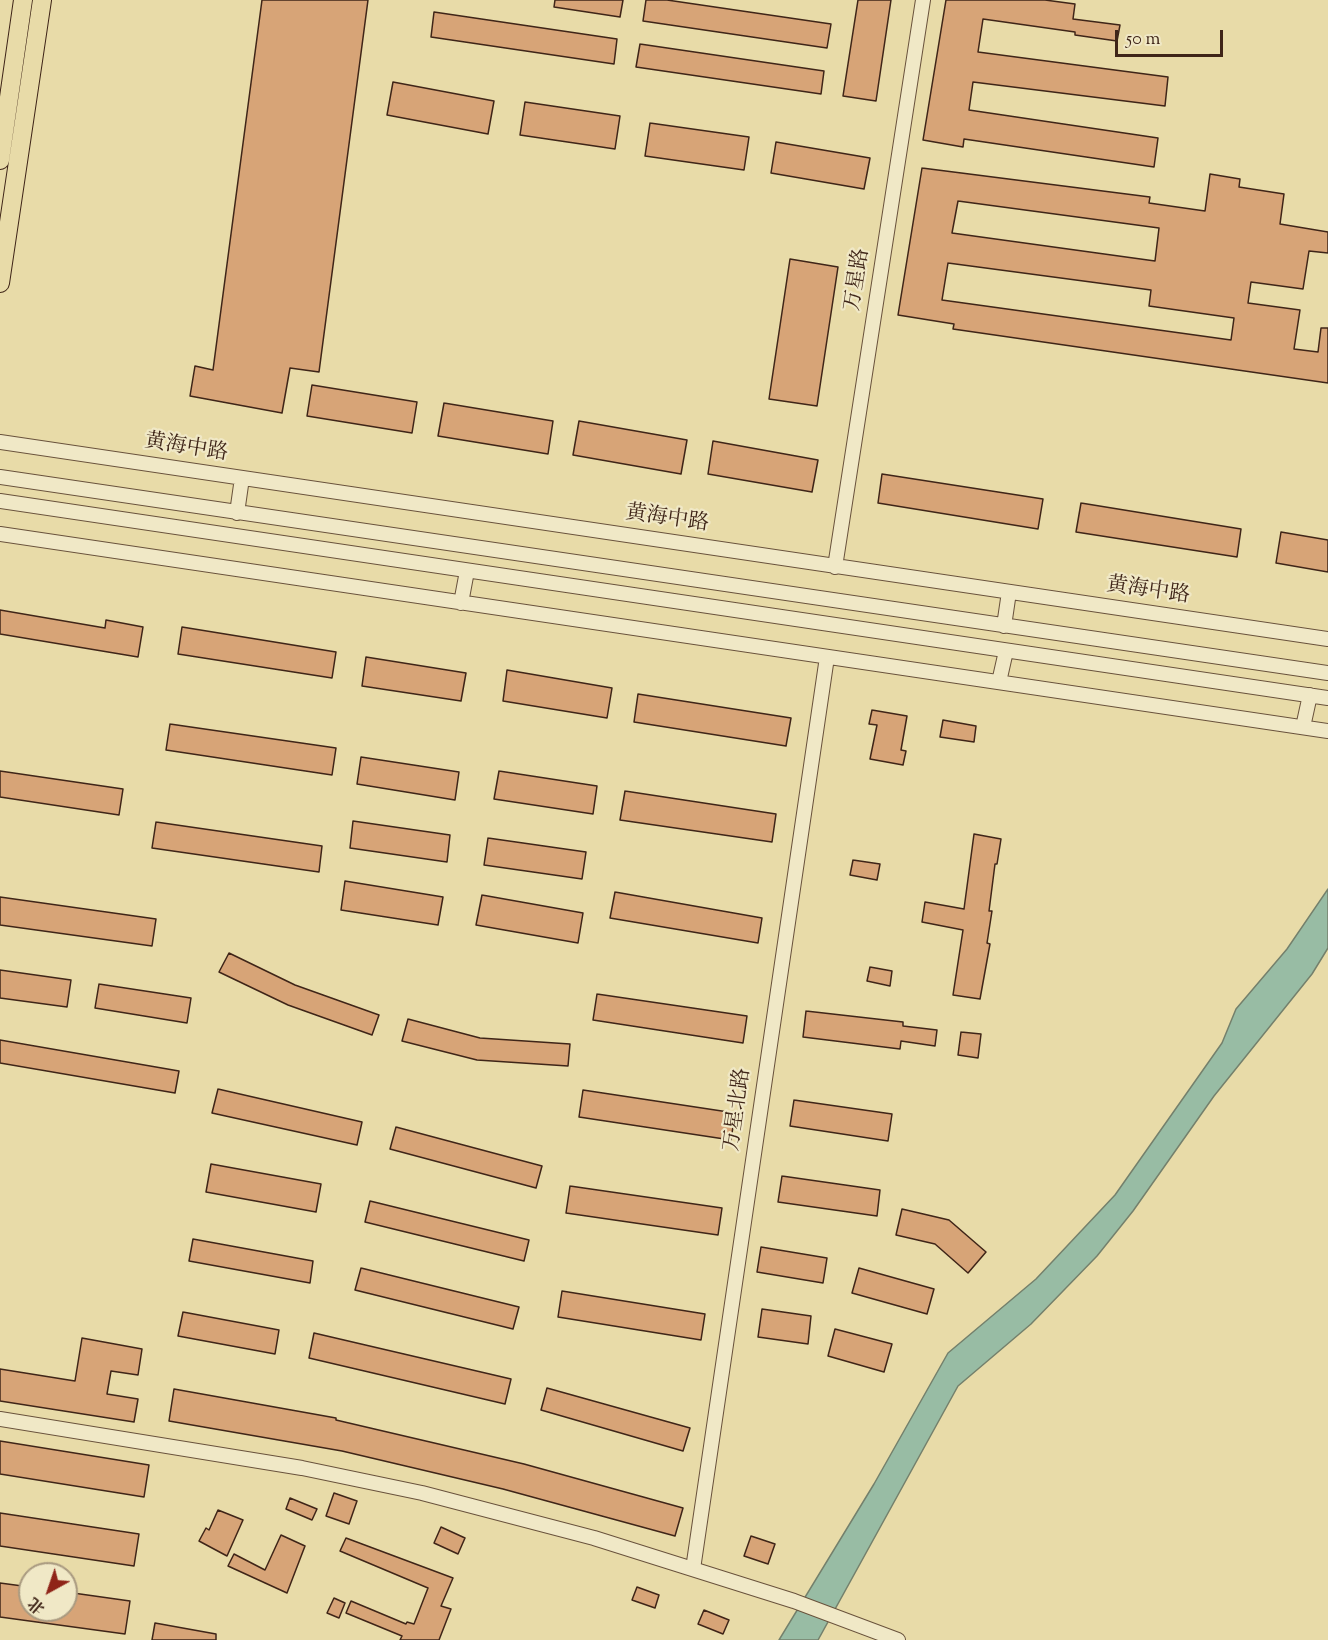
<!DOCTYPE html>
<meta charset="utf-8">
<style>
body{margin:0}
#map{position:relative;width:1328px;height:1640px;overflow:hidden;background:#e8dba8;font-family:"Sorts Mill Goudy","Noto Serif SC",serif}
canvas{display:block}
.north{position:absolute;left:18px;top:1562px;width:60px;height:60px;box-sizing:border-box;background:#f0e8c6;border:2px solid #a99a80;border-radius:50%;rotate:220deg;font-size:16px;font-weight:700;line-height:24px;text-align:center;color:#3f2518}
.north::after{content:'';display:block;margin:auto;width:21px;height:27px;background:#8f2418;clip-path:polygon(50% 0,100% 100%,50% 72%,0 100%)}
.scale{position:absolute;left:1115px;top:30px;width:108px;height:27px;box-sizing:border-box;border:3px solid #3f2518;border-top:0;padding-left:8px;font-size:18px;line-height:21px;white-space:nowrap;color:#3f2518;-webkit-text-stroke:4px #f0e8c6;paint-order:stroke}
</style>
<div id="map">
<canvas width="1328" height="1640"></canvas>
<div class="north">北</div>
<div class="scale">50 m</div>
</div>
<script>
const context = document.querySelector('canvas').getContext('2d');
context.lineJoin = 'round';
function paint(path, color) { context.fillStyle = color; context.fill(path, 'evenodd'); }
const poly = rows => new Path2D(rows.map(r => 'M' + r).join(''));
function trace(path, color, width, dash) { context.strokeStyle = color; context.lineWidth = width; context.lineCap = dash ? 'butt' : 'round'; context.setLineDash(dash || []); context.stroke(path); }
function write(font, color, halo, rows, align = 'center') {
  context.font = font + ' "Sorts Mill Goudy","Noto Serif SC",serif'; context.lineWidth = 4.5; context.setLineDash([]); context.textBaseline = 'middle'; context.strokeStyle = halo; context.fillStyle = color; for (const [text, x, y, turn = 0] of rows) {
    context.save(); context.translate(x, y); context.rotate((+turn || 0) * Math.PI / 180); context.textAlign = isNaN(turn) ? turn : align; if (halo) context.strokeText(text, 0, 0); context.fillText(text, 0, 0); context.restore();
  }
}
const water = poly([
 [1328,889,1328,948,1312,974,1214,1096,1133,1211,1097,1256,1031,1324,958,1386,818,1640,779,1640,874,1484,948,1353,1036,1279,1115,1195,1222,1043,1236,1009,1287,949,1328,889]
]);
const building = poly([
 [262,0,368,0,319,372,290,368,282,413,190,396,195,366,213,370,262,0],
 [555,0,623,0,620,17,554,7,555,0],
 [646,0,667,0,831,24,827,48,643,21,646,0],
 [858,0,891,0,876,101,843,96,858,0],
 [946,0,1045,0,1075,4,1073,19,1120,25,1117,41,1075,35,1075,32,983,19,978,52,1168,77,1165,106,973,82,969,110,1158,138,1154,167,964,139,963,147,923,140,946,0],
 [434,12,617,39,614,64,431,37,434,12],
 [640,44,824,71,821,94,636,67,640,44],
 [393,82,494,101,488,134,387,115,393,82],
 [525,102,620,116,615,149,520,135,525,102],
 [650,123,749,137,744,170,645,156,650,123],
 [776,142,870,158,864,189,771,173,776,142],
 [922,168,1150,197,1149,203,1205,211,1210,174,1240,179,1239,187,1284,194,1280,224,1328,232,1328,253,1309,251,1303,289,1251,282,1248,303,1300,310,1294,349,1318,352,1321,328,1328,328,1328,383,953,329,954,324,898,315,922,168],
 [958,201,1159,228,1155,261,952,233,958,201],
 [948,263,1151,290,1149,306,1234,318,1231,340,942,300,948,263],
 [790,259,838,267,817,406,769,399,790,259],
 [312,385,417,402,412,433,307,416,312,385],
 [444,403,553,421,548,454,438,436,444,403],
 [579,421,687,440,681,474,573,455,579,421],
 [713,441,818,460,812,492,708,474,713,441],
 [882,474,1043,499,1038,529,878,503,882,474],
 [1081,503,1241,529,1237,557,1076,532,1081,503],
 [1281,532,1328,540,1328,572,1276,563,1281,532],
 [0,610,105,628,106,620,143,627,138,657,0,634,0,610],
 [182,627,336,652,332,678,178,654,182,627],
 [366,657,466,673,461,701,362,686,366,657],
 [507,670,612,688,607,718,503,701,507,670],
 [638,694,791,718,786,746,634,722,638,694],
 [872,710,907,716,901,750,906,751,903,765,870,759,877,725,869,724,872,710],
 [943,720,976,726,974,742,940,737,943,720],
 [170,724,336,748,332,775,166,750,170,724],
 [361,757,459,772,455,800,357,784,361,757],
 [0,771,123,789,119,815,0,797,0,771],
 [499,771,597,786,593,814,494,799,499,771],
 [625,791,776,814,772,842,620,820,625,791],
 [353,821,450,835,447,862,350,848,353,821],
 [156,822,322,846,319,872,152,848,156,822],
 [974,834,1001,839,997,864,995,864,989,911,992,911,987,943,990,944,980,999,953,995,963,930,922,922,925,902,964,909,974,834],
 [488,838,586,852,582,879,484,865,488,838],
 [853,860,880,864,877,880,850,875,853,860],
 [345,881,443,897,438,925,341,910,345,881],
 [615,892,762,918,758,943,610,918,615,892],
 [482,895,583,913,578,943,476,925,482,895],
 [0,897,156,919,152,946,0,925,0,897],
 [229,953,295,985,379,1015,372,1035,288,1005,219,972,229,953],
 [870,967,892,971,890,986,867,981,870,967],
 [0,970,71,980,67,1007,0,998,0,970],
 [99,984,191,998,187,1023,95,1008,99,984],
 [597,994,747,1016,743,1043,593,1020,597,994],
 [806,1011,903,1022,903,1026,937,1030,935,1046,901,1041,900,1049,803,1037,806,1011],
 [408,1019,480,1038,570,1044,568,1066,477,1060,402,1041,408,1019],
 [961,1032,981,1034,978,1058,958,1055,961,1032],
 [0,1040,179,1071,175,1093,0,1063,0,1040],
 [218,1089,362,1122,357,1145,212,1113,218,1089],
 [583,1090,735,1113,731,1140,579,1117,583,1090],
 [794,1100,892,1114,888,1141,790,1126,794,1100],
 [396,1127,542,1166,536,1188,390,1149,396,1127],
 [211,1164,321,1184,316,1212,206,1192,211,1164],
 [782,1176,880,1190,877,1216,778,1202,782,1176],
 [570,1186,722,1208,718,1235,566,1213,570,1186],
 [370,1201,529,1240,524,1261,365,1222,370,1201],
 [902,1209,949,1220,986,1252,968,1273,935,1244,896,1235,902,1209],
 [193,1239,313,1261,310,1283,189,1261,193,1239],
 [761,1247,827,1258,823,1283,757,1272,761,1247],
 [361,1268,519,1307,513,1329,355,1290,361,1268],
 [859,1268,934,1289,927,1314,852,1293,859,1268],
 [562,1291,705,1314,701,1340,558,1317,562,1291],
 [762,1309,811,1316,808,1344,758,1337,762,1309],
 [183,1312,279,1330,275,1354,178,1336,183,1312],
 [835,1329,892,1344,884,1372,828,1356,835,1329],
 [314,1333,511,1379,505,1404,309,1358,314,1333],
 [82,1338,142,1349,138,1375,111,1371,107,1394,138,1399,134,1422,0,1401,0,1369,75,1381,82,1338],
 [547,1388,690,1428,683,1451,541,1410,547,1388],
 [174,1389,336,1418,336,1420,524,1464,683,1508,675,1536,503,1489,342,1451,169,1421,174,1389],
 [0,1441,149,1465,144,1497,0,1474,0,1441],
 [334,1493,357,1501,349,1524,326,1516,334,1493],
 [290,1498,317,1509,312,1520,286,1509,290,1498],
 [218,1510,243,1520,227,1556,199,1541,206,1528,209,1530,218,1510],
 [0,1513,139,1534,134,1566,0,1546,0,1513],
 [441,1527,465,1538,458,1554,434,1543,441,1527],
 [281,1535,305,1546,287,1593,228,1566,234,1554,265,1570,281,1535],
 [751,1536,775,1544,768,1564,744,1556,751,1536],
 [346,1538,453,1578,441,1606,451,1609,439,1640,400,1640,402,1636,346,1613,351,1601,406,1624,407,1622,414,1624,428,1588,340,1551,346,1538],
 [0,1583,30,1587,30,1610,66,1610,66,1592,130,1601,125,1634,0,1617,0,1583],
 [637,1587,659,1595,655,1608,632,1600,637,1587],
 [334,1598,345,1603,339,1618,327,1613,334,1598],
 [704,1610,729,1620,723,1634,698,1624,704,1610],
 [155,1623,216,1634,216,1640,152,1640,155,1623]
]);
const minor = poly([
 [0,442,1328,639],
 [0,477,1328,673],
 [0,501,1328,698],
 [237,513,242,478],
 [0,534,1328,731],
 [835,567,923,0],
 [461,603,467,571],
 [1004,626,1009,592],
 [999,682,1006,651],
 [1303,727,1310,695],
 [0,1419,302,1468,422,1493,594,1538,794,1601,898,1640],
 [693,1569,827,657]
]);
const major = poly([
 [0,160,23,0],
 [0,283,42,0]
]);
const streetNames = [
 ["万星路",859,280,-81],
 ["黄海中路",186,449,9],
 ["黄海中路",667,520,8],
 ["黄海中路",1148,592,8],
 ["万星北路",739,1110,-82]
];
paint(water, '#98bca4');
trace(water, '#74806c', 1.5);
paint(building, '#d7a477');
trace(building, '#3f2518', 1.5);
trace(minor, '#69523c', 16);
trace(major, '#3f2518', 20);
trace(minor, '#f0e8c6', 14);
trace(major, '#e8dba8', 18);
write('21px', '#3f2518', '#f0e8c6', streetNames);
</script>
